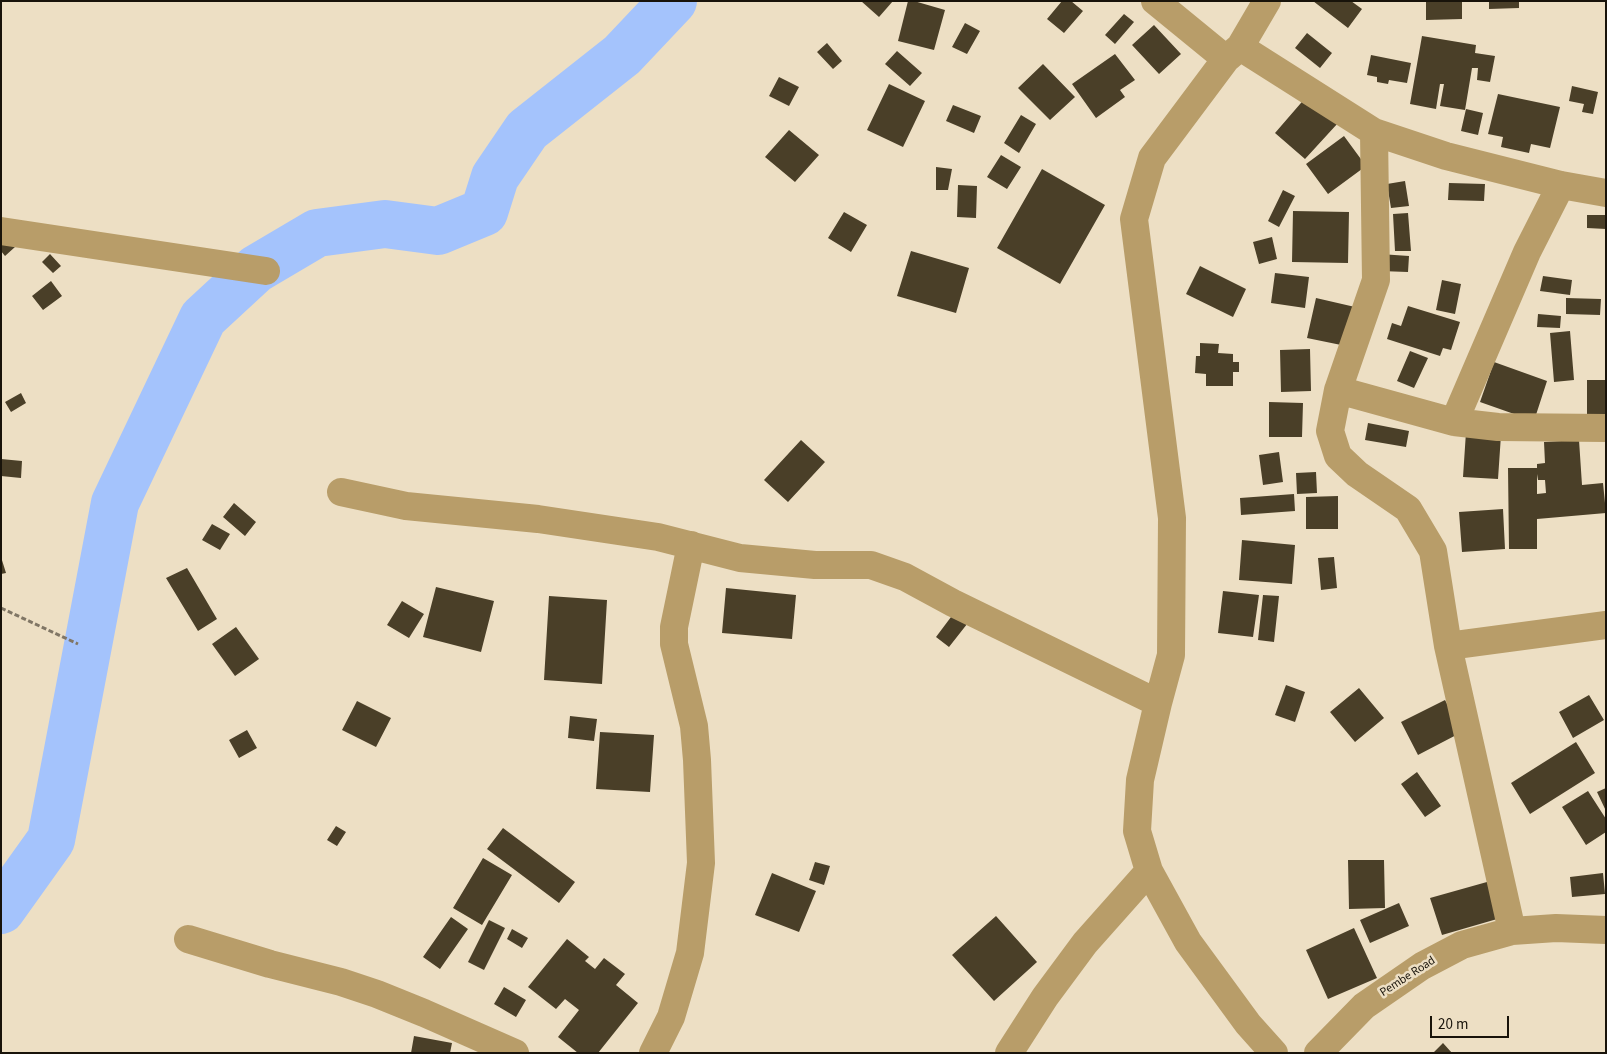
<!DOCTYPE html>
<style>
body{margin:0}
#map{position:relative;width:1607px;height:1054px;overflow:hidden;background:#eddfc4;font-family:"Source Sans 3",sans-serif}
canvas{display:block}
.frame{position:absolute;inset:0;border:2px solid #18130a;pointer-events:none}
.scale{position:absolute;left:1430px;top:1016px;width:79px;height:22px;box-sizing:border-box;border:2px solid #18130a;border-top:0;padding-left:6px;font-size:15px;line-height:18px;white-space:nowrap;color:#18130a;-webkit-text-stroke:4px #eddfc4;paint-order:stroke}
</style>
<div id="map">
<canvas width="1607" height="1054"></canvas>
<div class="frame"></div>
<div class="scale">20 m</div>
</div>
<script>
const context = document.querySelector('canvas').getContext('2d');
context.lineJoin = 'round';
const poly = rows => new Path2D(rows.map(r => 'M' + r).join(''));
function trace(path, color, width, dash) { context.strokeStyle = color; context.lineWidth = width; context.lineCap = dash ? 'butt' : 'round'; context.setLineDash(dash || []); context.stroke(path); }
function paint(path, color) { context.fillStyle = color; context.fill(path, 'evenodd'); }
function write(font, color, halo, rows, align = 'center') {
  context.font = font + ' "Source Sans 3",sans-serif'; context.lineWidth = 5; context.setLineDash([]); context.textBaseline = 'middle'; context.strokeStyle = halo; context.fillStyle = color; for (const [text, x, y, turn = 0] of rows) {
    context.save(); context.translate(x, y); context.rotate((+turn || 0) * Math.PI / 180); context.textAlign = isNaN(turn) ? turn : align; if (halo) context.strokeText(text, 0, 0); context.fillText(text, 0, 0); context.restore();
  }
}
const river = poly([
 [1,910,51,840,115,503,203,318,256,269,317,233,385,224,438,231,484,212,495,177,527,130,622,55,673,1]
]);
const building = poly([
 [861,1,893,1,879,17],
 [908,1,914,1,945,10,934,50,898,41],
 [1062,1,1071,1,1083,11,1064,33,1047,19],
 [1313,1,1351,1,1362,9,1348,28],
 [1426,1,1462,1,1462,19,1426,20],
 [1489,1,1519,1,1519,8,1489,9],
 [1124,14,1134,22,1115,44,1105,35],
 [965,23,980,31,967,54,952,47],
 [1154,25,1181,54,1159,74,1132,45],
 [1307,33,1332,53,1320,68,1295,48],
 [1422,36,1476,45,1475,53,1495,56,1490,82,1477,80,1478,68,1472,68,1465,110,1440,106,1444,84,1440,84,1436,109,1410,104],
 [827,43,842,61,833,69,817,52],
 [897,51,922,73,910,86,885,64],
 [1115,54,1135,80,1120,90,1125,97,1096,118,1072,84],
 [1371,55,1411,63,1407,83,1389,80,1388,84,1377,82,1377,77,1367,75],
 [1043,64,1075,97,1050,120,1018,88],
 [779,77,799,87,789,106,769,96],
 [889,84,925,101,903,147,867,130],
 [1572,86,1598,92,1593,114,1582,112,1584,104,1569,101],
 [1498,94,1560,107,1550,148,1531,144,1529,153,1501,147,1503,137,1488,134],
 [1307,96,1338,123,1305,159,1275,133],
 [953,105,981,116,974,133,946,121],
 [1466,109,1483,113,1478,135,1461,131],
 [1021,115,1036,124,1019,153,1004,143],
 [789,130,819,155,795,182,765,157],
 [1344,136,1366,166,1328,194,1306,164],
 [1001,155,1021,167,1007,189,987,177],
 [936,167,952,169,948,190,936,190],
 [1042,169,1105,205,1060,284,997,248],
 [1405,181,1409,206,1391,208,1387,184],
 [1449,183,1485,184,1484,201,1448,200],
 [958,185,977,186,976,218,957,217],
 [1283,190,1295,196,1279,227,1268,221],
 [1293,211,1349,212,1348,263,1292,262],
 [844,212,867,225,851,252,828,238],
 [1408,213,1411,251,1395,251,1393,214],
 [1587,215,1606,215,1606,229,1587,228],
 [1,236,15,247,5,256,1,251],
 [1272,237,1277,259,1259,264,1253,242],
 [911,251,969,268,956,313,897,296],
 [50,254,61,266,53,273,42,262],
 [1380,254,1409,256,1408,272,1380,271],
 [1200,266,1246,289,1233,317,1186,294],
 [1275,273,1309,277,1305,308,1271,303],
 [1543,276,1572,280,1570,295,1540,291],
 [1442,280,1461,284,1455,314,1436,310],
 [51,281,62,296,43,310,32,296],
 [1316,298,1355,307,1346,346,1307,338],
 [1566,298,1601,299,1600,315,1566,314],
 [1408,306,1460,322,1451,350,1443,348,1440,356,1387,339,1392,323,1401,326],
 [1538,314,1561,316,1560,328,1537,327],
 [1570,331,1574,380,1554,382,1550,333],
 [1200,343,1219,344,1218,353,1233,354,1233,362,1239,362,1239,372,1233,372,1233,386,1206,386,1206,374,1195,373,1196,356,1200,356],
 [1310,349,1311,391,1281,392,1280,350],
 [1410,351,1428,358,1414,388,1397,381],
 [1494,362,1547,381,1534,421,1480,402],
 [1587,380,1606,380,1606,418,1587,418],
 [21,393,26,403,11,412,5,402],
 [1269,402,1303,403,1302,437,1269,437],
 [1368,423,1409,431,1406,447,1365,440],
 [1466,432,1501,435,1498,479,1463,477],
 [801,440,825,462,788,502,764,480],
 [1579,440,1582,485,1603,483,1606,513,1537,519,1537,549,1509,549,1508,468,1537,468,1537,464,1545,463,1544,442],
 [1537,474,1538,480,1545,480,1546,493,1537,494],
 [1279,452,1283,482,1263,485,1259,455],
 [1,459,22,461,21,478,1,476],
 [1316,472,1317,493,1297,494,1296,473],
 [1294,494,1295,511,1241,515,1240,498],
 [1338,496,1338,529,1306,529,1306,497],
 [234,503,256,522,245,536,223,517],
 [1503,509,1505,549,1462,552,1459,512],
 [212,524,230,534,220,550,202,540],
 [1242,540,1295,545,1292,584,1239,580],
 [1,557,6,573,1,574],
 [1334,557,1337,588,1321,590,1318,558],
 [187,568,217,619,198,631,166,578],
 [436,587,494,601,481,652,423,637],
 [726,588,796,595,792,639,722,633],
 [1223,591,1259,595,1253,637,1218,633],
 [1263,595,1279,596,1274,642,1258,640],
 [549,596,607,600,602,684,544,680],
 [402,601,424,614,409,638,387,625],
 [957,609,971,619,949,647,936,637],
 [236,627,259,659,235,676,212,644],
 [1286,685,1305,692,1295,722,1275,715],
 [1359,688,1384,718,1355,742,1330,712],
 [1589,695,1604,720,1573,738,1559,712],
 [1445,700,1462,732,1418,755,1401,722],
 [357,701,391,718,376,747,342,730],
 [570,716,597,719,594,741,568,738],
 [247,730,257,748,239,758,229,740],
 [600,732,654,735,650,792,596,789],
 [1576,742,1595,773,1530,814,1511,783],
 [1417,772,1441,806,1425,817,1401,784],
 [1606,788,1606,811,1597,792],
 [1588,791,1606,819,1606,832,1586,845,1562,807],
 [336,826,346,832,337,846,327,840],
 [503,828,575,882,559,903,487,849],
 [483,858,512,875,482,925,453,908],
 [1348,860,1384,860,1385,908,1349,909],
 [815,862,830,866,824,885,809,880],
 [772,873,816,891,799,932,755,915],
 [1603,873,1605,894,1572,897,1570,877],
 [1494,880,1504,917,1442,935,1430,898],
 [1399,903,1409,926,1370,943,1360,920],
 [996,916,1037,962,994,1001,952,955],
 [451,917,468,929,440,969,423,957],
 [489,920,505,928,484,970,468,962],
 [1354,928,1377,978,1328,999,1306,950],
 [512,929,528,938,522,948,507,939],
 [567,939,589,957,585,961,595,969,604,958,625,974,616,985,638,1003,598,1053,578,1053,558,1037,579,1010,565,999,556,1009,528,987],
 [504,987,526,1000,516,1017,494,1004],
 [414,1036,452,1043,450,1053,411,1053],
 [1443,1043,1452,1053,1433,1053]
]);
const path = poly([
 [1,608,78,644]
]);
const minor = poly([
 [1155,1,1226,59],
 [1267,1,1240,47,1226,59,1152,158,1134,219,1172,518,1171,655,1158,703,1140,780,1137,831,1149,871,1188,942,1248,1024,1274,1053],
 [1240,47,1374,132,1446,156,1561,185,1606,193],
 [1374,132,1376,280,1338,390,1330,431,1338,456,1357,474,1408,509,1433,551,1448,646,1512,931],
 [1,231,266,271],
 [1338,390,1454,422,1498,427,1606,428],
 [1454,422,1527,252,1561,185],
 [341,492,406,506,538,519,658,537,740,558,815,565,871,565,905,577,953,603,1158,703],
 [1448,646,1606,625],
 [188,939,270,964,341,982,377,994,424,1013,515,1053],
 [653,1053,671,1017,690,953,701,863,697,760,694,726,674,644,674,627,691,545],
 [1009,1053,1045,997,1085,943,1149,871],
 [1318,1053,1364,1006,1422,966,1462,945,1512,931,1556,928,1606,930]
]);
const streetNames = [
 ["Pembe Road",1408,977,-33]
];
trace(river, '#a4c3fc', 48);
paint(building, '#4a3f28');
trace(path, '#807665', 3, [5, 2.5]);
trace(minor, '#b89d69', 28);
write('12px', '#18130a', '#eddfc4', streetNames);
</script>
